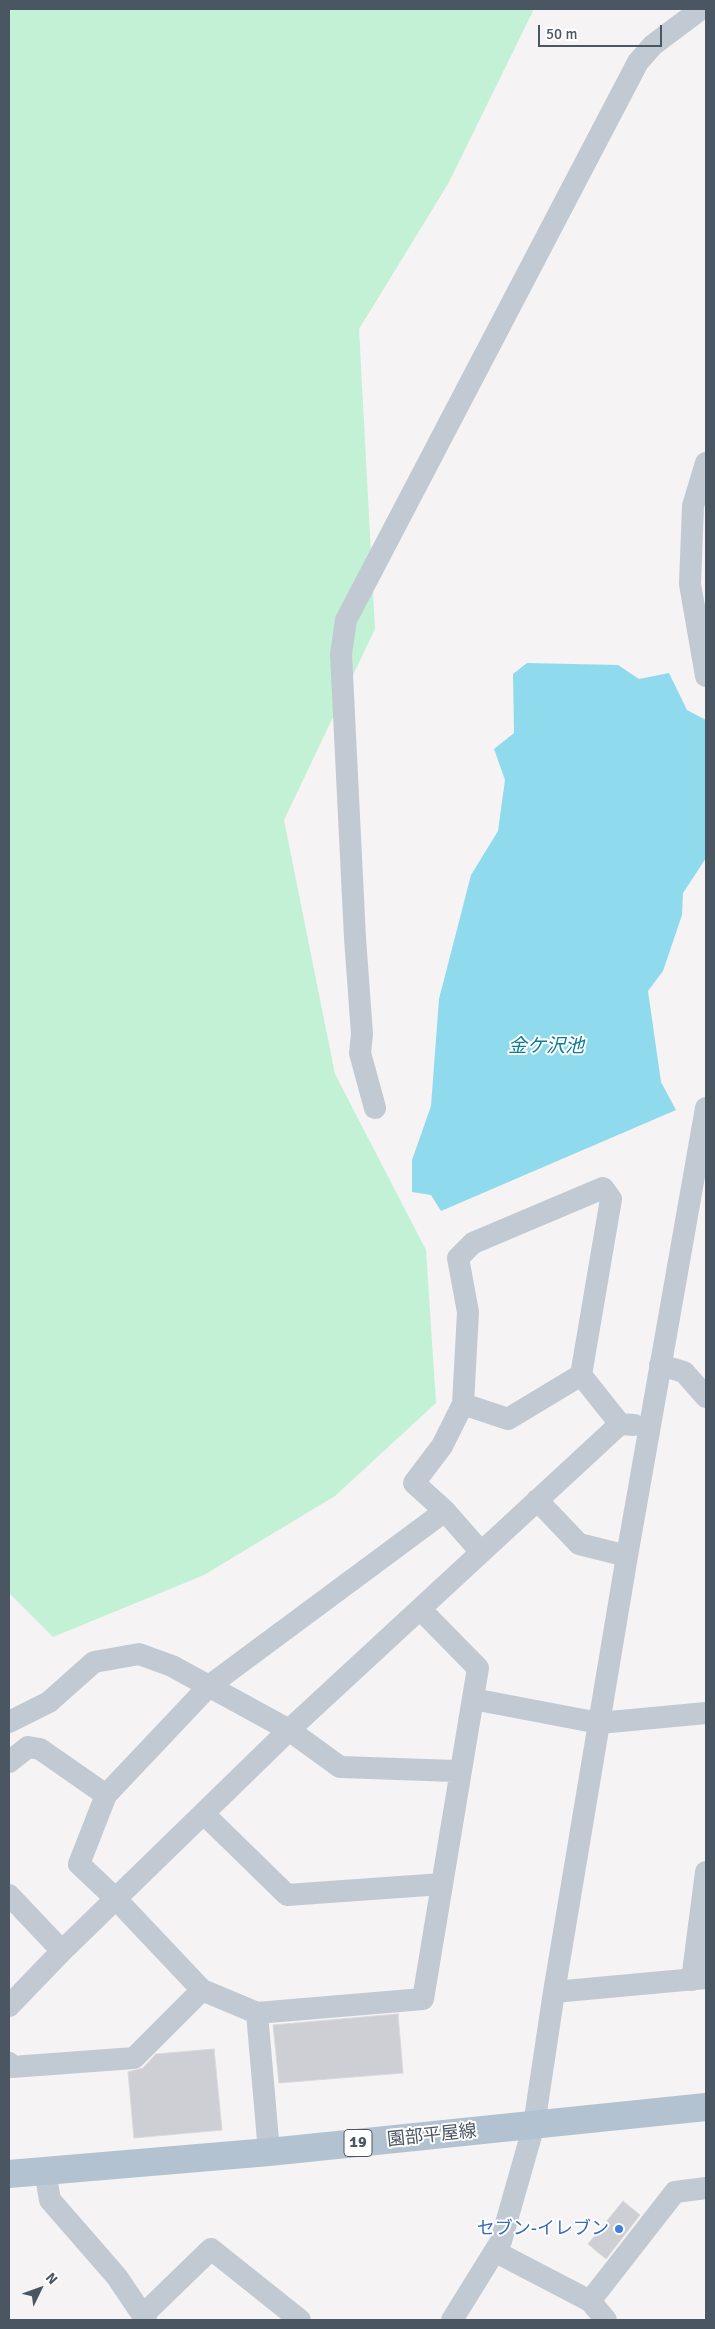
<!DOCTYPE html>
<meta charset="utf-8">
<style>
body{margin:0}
#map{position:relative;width:715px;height:2329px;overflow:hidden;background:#f5f3f3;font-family:Signika,sans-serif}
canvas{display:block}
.frame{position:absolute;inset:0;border:10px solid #4a5661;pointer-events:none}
.north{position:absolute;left:15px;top:2264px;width:50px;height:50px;-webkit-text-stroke:4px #fff;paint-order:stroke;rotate:48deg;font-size:14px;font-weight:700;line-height:20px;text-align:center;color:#4a5661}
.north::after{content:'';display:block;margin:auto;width:18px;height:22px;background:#4a5661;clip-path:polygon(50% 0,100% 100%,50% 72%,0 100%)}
.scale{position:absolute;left:538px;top:25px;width:124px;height:22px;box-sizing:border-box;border:2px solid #4a5661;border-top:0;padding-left:6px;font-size:15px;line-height:18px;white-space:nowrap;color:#4a5661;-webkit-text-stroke:4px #fff;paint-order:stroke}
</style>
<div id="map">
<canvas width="715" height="2329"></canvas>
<div class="frame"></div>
<div class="north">N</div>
<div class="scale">50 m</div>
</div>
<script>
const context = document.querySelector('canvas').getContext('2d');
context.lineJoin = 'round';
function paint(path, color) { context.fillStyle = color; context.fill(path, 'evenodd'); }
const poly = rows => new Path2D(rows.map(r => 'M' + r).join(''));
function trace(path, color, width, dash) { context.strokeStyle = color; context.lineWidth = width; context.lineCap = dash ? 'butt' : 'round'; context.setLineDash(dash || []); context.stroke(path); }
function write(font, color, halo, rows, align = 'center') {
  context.font = font + ' Signika,"Noto Sans JP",sans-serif'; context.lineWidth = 4; context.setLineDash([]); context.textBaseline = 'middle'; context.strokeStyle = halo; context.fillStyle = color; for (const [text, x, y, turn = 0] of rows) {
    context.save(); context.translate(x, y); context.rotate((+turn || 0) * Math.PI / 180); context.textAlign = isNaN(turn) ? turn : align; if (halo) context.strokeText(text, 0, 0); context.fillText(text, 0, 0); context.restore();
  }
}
const green = poly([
 [9,9,534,9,448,184,359,329,375,629,284,820,335,1074,426,1250,436,1403,335,1496,204,1575,53,1637,9,1593]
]);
const water = poly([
 [527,663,618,665,639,679,669,673,687,710,706,720,706,858,683,893,682,915,663,971,648,991,661,1082,676,1110,441,1211,431,1195,412,1192,412,1160,431,1106,439,999,471,875,498,831,505,780,494,749,514,733,513,674]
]);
const building = poly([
 [398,2014,403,2073,279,2083,273,2025,398,2014],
 [214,2049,222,2130,134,2138,128,2072,143,2068,156,2054,214,2049],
 [623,2201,640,2215,606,2259,588,2244,623,2201]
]);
const minor = poly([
 [706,463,693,506,690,584,706,676],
 [375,1108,360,1053,362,1034,355,938,341,654,346,620,638,62,653,45,701,9],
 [660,1365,684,1372,706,1397],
 [463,1404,508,1419,581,1375],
 [537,1500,579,1544,627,1556],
 [445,1511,481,1552],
 [473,1699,599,1723,706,1713],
 [9,1722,49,1702,94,1662,139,1654,172,1666,289,1730,340,1767,455,1771],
 [9,1762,28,1747,40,1749,106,1795],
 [204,1814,287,1895,442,1884],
 [9,1895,62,1951],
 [692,1980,706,1872],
 [202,1990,116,1899,79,1864,106,1795,209,1686,445,1511,414,1483,442,1446,463,1404,468,1312,458,1258,473,1243,603,1188,611,1199,581,1375,620,1424],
 [554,1992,706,1978],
 [9,2006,62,1951,289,1730,620,1424,634,1425],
 [257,2013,269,2152],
 [9,2063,12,2067,134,2058,202,1990,257,2013,423,1999,478,1668,420,1609],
 [45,2171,50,2200,117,2277,146,2320],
 [496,2252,590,2301],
 [143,2315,211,2249,300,2320],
 [452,2320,501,2241,534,2125,554,1992,627,1556,706,1108],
 [606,2320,590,2301,675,2192,706,2188]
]);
const major = poly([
 [9,2174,269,2152,706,2107]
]);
const markers = [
 [619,2229,5,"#3f7fe0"]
];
const shields = [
 [358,2143,28]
];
const shieldNames = [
 ["19",358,2143]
];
const streetNames = [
 ["園部平屋線",432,2136,-6]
];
const shopNames = [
 ["セブン-イレブン",609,2229]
];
const waterNames = [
 ["金ケ沢池",546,1047]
];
paint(green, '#c3f1d5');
paint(water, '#90daee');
paint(building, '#cdcfd5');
trace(building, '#d7d9de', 1);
trace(minor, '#c1cad2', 22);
trace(major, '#b3c2d1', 28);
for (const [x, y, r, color] of markers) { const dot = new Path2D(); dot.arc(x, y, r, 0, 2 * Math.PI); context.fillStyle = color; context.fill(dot); trace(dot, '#fff', 2); }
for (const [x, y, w] of shields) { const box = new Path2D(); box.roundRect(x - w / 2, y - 13.5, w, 27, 4); context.fillStyle = '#fff'; context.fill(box); trace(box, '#4a5661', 1); }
write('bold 16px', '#4a5661', null, shieldNames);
write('18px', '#4a5661', '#fff', streetNames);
write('18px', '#366cbe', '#fff', shopNames, 'right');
write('italic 19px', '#0c7c9b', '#fff', waterNames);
</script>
